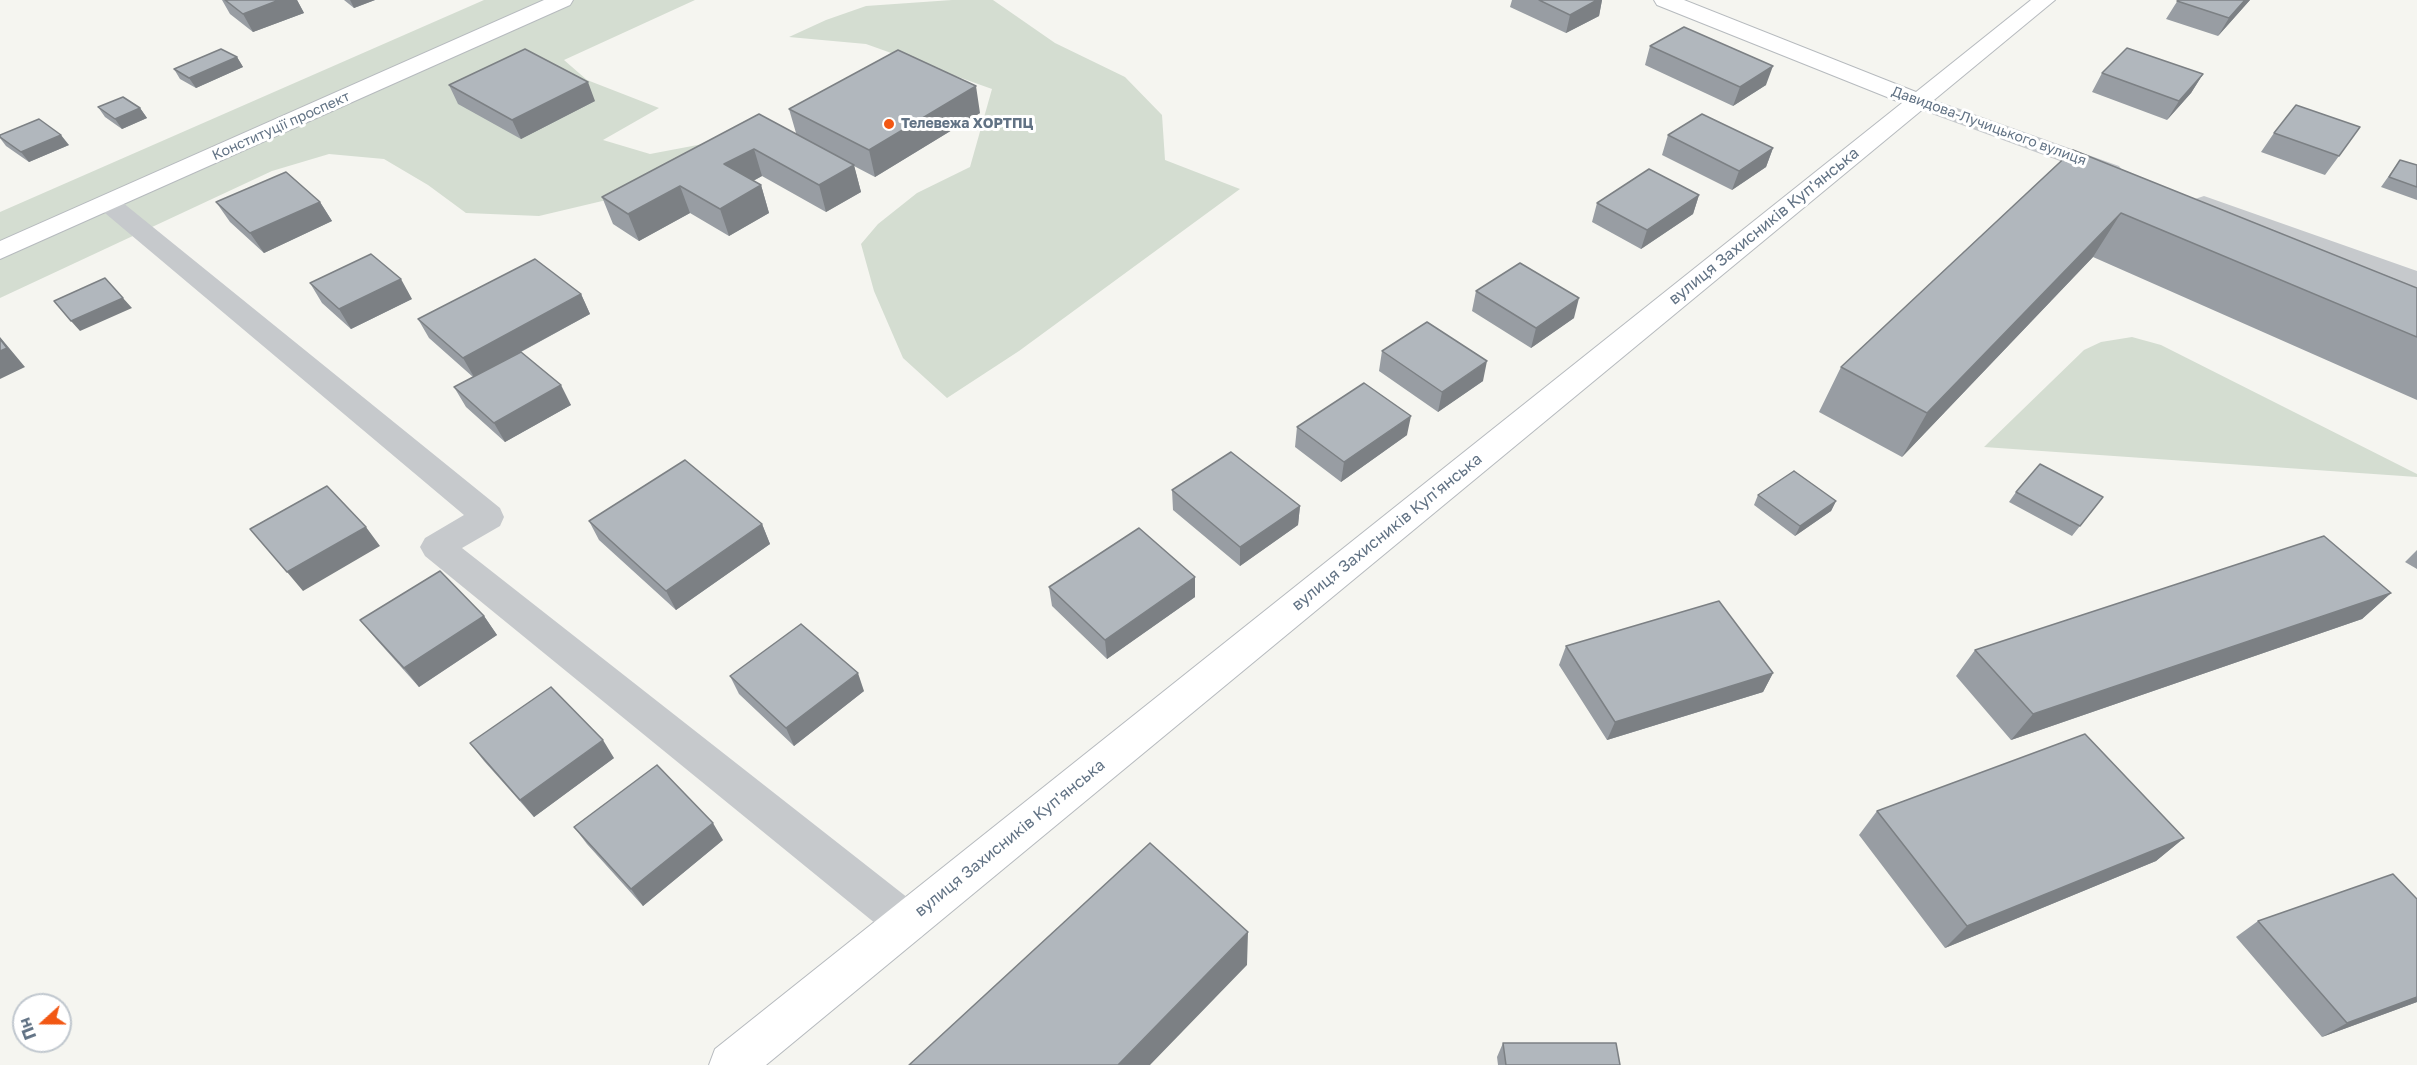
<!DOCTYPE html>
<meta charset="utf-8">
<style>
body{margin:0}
#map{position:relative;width:2417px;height:1065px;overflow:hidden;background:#f5f5f0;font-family:"Golos Text",sans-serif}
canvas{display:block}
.north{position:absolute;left:12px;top:993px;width:60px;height:60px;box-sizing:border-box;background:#fff;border:2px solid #c0c7ce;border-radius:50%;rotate:249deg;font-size:16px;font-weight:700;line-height:24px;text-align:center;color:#617284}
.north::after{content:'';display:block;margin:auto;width:21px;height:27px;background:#f25713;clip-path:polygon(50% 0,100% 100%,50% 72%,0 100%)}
</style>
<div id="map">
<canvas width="2417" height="1065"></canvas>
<div class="north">Пн</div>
</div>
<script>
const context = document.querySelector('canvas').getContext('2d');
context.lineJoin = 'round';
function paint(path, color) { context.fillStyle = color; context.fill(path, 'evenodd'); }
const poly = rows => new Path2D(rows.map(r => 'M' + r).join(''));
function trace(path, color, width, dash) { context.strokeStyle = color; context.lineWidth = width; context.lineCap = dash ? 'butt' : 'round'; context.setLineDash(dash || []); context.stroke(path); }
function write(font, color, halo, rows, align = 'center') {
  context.font = font + ' "Golos Text",sans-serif'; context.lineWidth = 6; context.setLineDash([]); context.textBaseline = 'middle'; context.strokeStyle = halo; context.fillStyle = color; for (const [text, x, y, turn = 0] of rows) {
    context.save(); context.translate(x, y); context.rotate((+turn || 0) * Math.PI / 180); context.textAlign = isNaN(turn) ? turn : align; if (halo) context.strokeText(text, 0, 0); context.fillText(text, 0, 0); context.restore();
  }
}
const green = poly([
 [484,0,695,0,564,60,587,80,659,108,603,140,650,154,761,133,653,189,539,216,466,213,428,185,384,159,329,154,272,171,0,298,0,212],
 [952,0,993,0,1055,43,1125,77,1162,115,1165,160,1240,189,1019,351,947,398,903,358,874,291,861,244,878,224,917,193,970,167,992,89,866,44,789,37,826,20,866,6],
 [2132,337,2161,345,2417,474,2417,477,1984,447,2084,350,2101,342]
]);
const minor = poly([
 [1918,94,2119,166,2123,171,2119,176,2110,179,2101,176,1910,106,1906,101,1910,96,1918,94],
 [108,195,117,198,500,508,504,517,500,526,462,548,922,909,928,923,922,937,907,943,892,937,425,556,420,547,425,538,464,515,99,208,95,203,99,198,108,195],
 [2204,196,2417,271,2417,290,2195,209,2191,204,2195,199,2204,196]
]);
const major = poly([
 [544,0,573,0,570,5,0,259,0,241,544,0],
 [1654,0,1684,0,1916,92,2031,0,2055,0,766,1065,709,1065,715,1049,1902,103,1657,5,1654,0]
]);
const wall = poly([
 [222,0,297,0,304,13,253,32,230,14],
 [344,0,375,0,354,8],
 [1512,0,1602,0,1599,16,1566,33,1510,7],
 [2178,0,2250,0,2218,36,2166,19],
 [1650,46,1766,85,1733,106,1645,65],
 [237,57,243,67,196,88,180,79,174,69],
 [2102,73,2203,74,2191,93,2167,120,2092,92],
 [449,85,595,101,521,139,458,104],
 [98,107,140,108,147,118,122,129,105,117],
 [789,109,980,113,875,177,854,166,861,192,826,212,762,176,753,181,761,185,769,213,729,236,690,213,639,241,613,224,602,197,796,133],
 [2274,133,2339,156,2325,175,2261,152],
 [0,135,69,145,29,162,6,146,0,138],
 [1668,135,1773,148,1766,167,1732,190,1662,155],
 [2073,150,2417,288,2417,400,2093,257,1902,457,1819,412,1841,367],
 [2400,160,2417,165,2417,200,2381,187],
 [1699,195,1693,214,1641,249,1592,222,1597,203],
 [216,202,320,202,332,221,264,253,230,222],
 [310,283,412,299,351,329,322,303],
 [1476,291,1574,318,1531,348,1472,311],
 [581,294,590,314,521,352,571,405,505,442,466,407,454,387,473,377,429,338,418,319],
 [1382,351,1483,381,1438,412,1379,371],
 [1297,427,1407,435,1341,482,1295,447],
 [1172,490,1300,506,1298,525,1240,566,1173,510],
 [2016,492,2103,497,2072,536,2009,502],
 [1758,495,1836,501,1831,511,1795,536,1754,505],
 [589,521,762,524,770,544,676,610,599,540],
 [2417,550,2417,569,2405,562],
 [1049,587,1195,597,1107,659,1052,606],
 [2391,593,2362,619,2011,740,1956,676,1975,650],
 [484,616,497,635,419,687,376,639,360,620],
 [1566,646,1773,673,1763,692,1607,740,1559,665],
 [730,676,864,691,794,746,739,694],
 [470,743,614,758,534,817,484,761],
 [1877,811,2184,838,2156,861,1945,948,1859,835],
 [574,827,723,840,643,906,587,844],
 [2258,921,2417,1002,2322,1037,2236,937],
 [1503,1043,1620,1065,1498,1065,1497,1057]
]);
const shadedWall = poly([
 [279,0,297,0,304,13,253,32,243,14],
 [350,0,375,0,354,8],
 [1597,0,1602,0,1599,16,1566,33,1570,15],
 [2245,0,2250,0,2218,36,2229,18],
 [237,57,243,67,196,88,189,78],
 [1773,66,1766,85,1733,106,1740,87],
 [2203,74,2191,93,2167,120,2179,101],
 [588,82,595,101,521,139,512,120],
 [976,86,980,113,875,177,869,150],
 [140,108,147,118,122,129,115,119],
 [61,135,69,145,29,162,21,152],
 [1773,148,1766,167,1732,190,1739,171],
 [754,149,762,176,733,192,724,164],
 [854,165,861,192,826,212,819,185],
 [761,185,769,213,729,236,720,209],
 [680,186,690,213,639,241,628,214],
 [1699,195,1693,214,1641,249,1647,230],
 [320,202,332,221,264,253,250,233],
 [2121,213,2093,257,1902,457,1927,413],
 [401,279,412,299,351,329,339,309],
 [581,294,590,314,474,377,463,358],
 [123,298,132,308,80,331,71,321],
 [1579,298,1574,318,1531,348,1536,328],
 [0,337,25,367,0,379],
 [1487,361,1483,381,1438,412,1442,392],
 [561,385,571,405,505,442,494,423],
 [1411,416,1407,435,1341,482,1344,462],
 [1836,501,1831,511,1795,536,1800,526],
 [1300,506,1298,525,1240,566,1240,547],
 [762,524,770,544,676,610,666,591],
 [366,527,380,546,303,591,287,572],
 [1195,577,1195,597,1107,659,1105,640],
 [2391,593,2362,619,2011,740,2033,714],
 [484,616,497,635,419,687,404,668],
 [858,673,864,691,794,746,786,728],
 [1773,673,1763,692,1607,740,1615,722],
 [603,740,614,758,534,817,520,800],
 [713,823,723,840,643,906,631,889],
 [2184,838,2156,861,1945,948,1967,926],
 [1248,932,1247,965,1150,1065,1118,1065],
 [2417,997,2417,1002,2322,1037,2347,1023]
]);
const building = poly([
 [225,0,279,0,243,14,225,0],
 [1539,0,1597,0,1570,15,1539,0],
 [2178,0,2245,0,2229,18,2177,1,2178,0],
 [1684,27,1773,66,1740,87,1650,46,1684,27],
 [2127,48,2203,74,2179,101,2102,73,2127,48],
 [221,49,237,57,189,78,174,69,221,49],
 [525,49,588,82,512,120,449,85,525,49],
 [898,50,976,86,869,150,789,109,898,50],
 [123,97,140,108,115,119,98,107,123,97],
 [2296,105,2360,127,2339,156,2274,133,2296,105],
 [759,114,854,165,819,185,754,149,724,164,761,185,720,209,680,186,628,214,602,197,759,114],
 [1702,114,1773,148,1739,171,1668,135,1702,114],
 [39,119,61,135,21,152,0,137,0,135,39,119],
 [2073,150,2417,288,2417,337,2121,213,1927,413,1841,367,2073,150],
 [2400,160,2417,165,2417,187,2389,177,2400,160],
 [1649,169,1699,195,1647,230,1597,203,1649,169],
 [286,172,320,202,250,233,216,202,286,172],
 [371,254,401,279,339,309,310,283,371,254],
 [535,259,581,294,463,358,418,319,535,259],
 [1520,263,1579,298,1536,328,1476,291,1520,263],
 [105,278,123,298,71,321,54,301,105,278],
 [1427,322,1487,361,1442,392,1382,351,1427,322],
 [0,339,7,348,0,351,0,339],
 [521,352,561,385,494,423,454,387,521,352],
 [1364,383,1411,416,1344,462,1297,427,1364,383],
 [1231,452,1300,506,1240,547,1172,490,1231,452],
 [685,460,762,524,666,591,589,521,685,460],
 [2040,464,2103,497,2080,526,2016,492,2040,464],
 [1794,471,1836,501,1800,526,1758,495,1794,471],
 [327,486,366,527,287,572,250,529,327,486],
 [1139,528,1195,577,1105,640,1049,587,1139,528],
 [2324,536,2391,593,2033,714,1975,650,2324,536],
 [440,571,484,616,404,668,360,620,440,571],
 [1719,601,1773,673,1615,722,1566,646,1719,601],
 [801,624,858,673,786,728,730,676,801,624],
 [551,687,603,740,520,800,470,743,551,687],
 [2085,734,2184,838,1967,926,1877,811,2085,734],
 [657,765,713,823,631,889,574,827,657,765],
 [1150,843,1248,932,1118,1065,909,1065,1150,843],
 [2393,874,2417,899,2417,997,2347,1023,2258,921,2393,874],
 [1503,1043,1616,1043,1620,1065,1506,1065,1503,1043]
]);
const markers = [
 [889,124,6,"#f25713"]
];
const farPoinames = [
 ["Телевежа ХОРТПЦ",901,124]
];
const farStreetnames = [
 ["Конституції проспект",281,126,-24],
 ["Давидова-Лучицького вулиця",1989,126,20]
];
const streetNames = [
 ["вулиця Захисників Куп'янська",1764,226,-39],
 ["вулиця Захисників Куп'янська",1387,532,-39],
 ["вулиця Захисників Куп'янська",1010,838,-39]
];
paint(green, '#d4ddd1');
trace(major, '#b6babe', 2);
paint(minor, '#c6c9cc');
paint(major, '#fff');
paint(wall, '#989da3');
paint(shadedWall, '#7c8084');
paint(building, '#b1b7bd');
trace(building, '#7c8084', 1.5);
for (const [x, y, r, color] of markers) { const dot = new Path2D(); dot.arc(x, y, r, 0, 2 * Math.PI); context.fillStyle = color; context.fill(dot); trace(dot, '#fff', 2); }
write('bold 14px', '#617284', '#fff', farPoinames, 'left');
write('14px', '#617284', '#fff', farStreetnames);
write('16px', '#617284', '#fff', streetNames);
</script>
